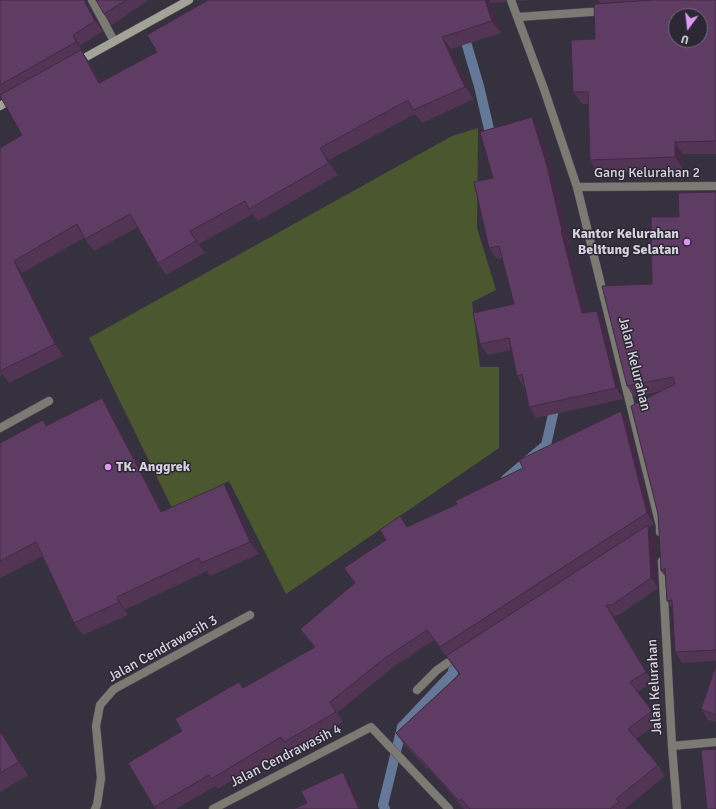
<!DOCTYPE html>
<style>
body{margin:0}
#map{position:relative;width:716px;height:809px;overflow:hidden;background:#36313f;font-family:Signika,sans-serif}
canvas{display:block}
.north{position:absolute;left:668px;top:8px;width:40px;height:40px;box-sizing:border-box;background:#2c2735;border:1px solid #706b77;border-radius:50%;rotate:195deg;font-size:11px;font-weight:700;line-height:16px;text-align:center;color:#d5d2db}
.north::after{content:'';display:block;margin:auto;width:14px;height:18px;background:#de98f2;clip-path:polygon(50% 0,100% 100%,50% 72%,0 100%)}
</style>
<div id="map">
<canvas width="716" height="809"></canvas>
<div class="north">U</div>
</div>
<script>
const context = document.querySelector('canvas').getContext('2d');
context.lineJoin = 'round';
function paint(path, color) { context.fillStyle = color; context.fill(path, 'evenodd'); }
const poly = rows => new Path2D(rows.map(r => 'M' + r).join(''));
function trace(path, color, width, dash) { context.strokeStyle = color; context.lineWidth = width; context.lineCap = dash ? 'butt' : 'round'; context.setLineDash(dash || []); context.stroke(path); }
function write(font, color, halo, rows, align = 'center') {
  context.font = font + ' Signika,sans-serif'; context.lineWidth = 3; context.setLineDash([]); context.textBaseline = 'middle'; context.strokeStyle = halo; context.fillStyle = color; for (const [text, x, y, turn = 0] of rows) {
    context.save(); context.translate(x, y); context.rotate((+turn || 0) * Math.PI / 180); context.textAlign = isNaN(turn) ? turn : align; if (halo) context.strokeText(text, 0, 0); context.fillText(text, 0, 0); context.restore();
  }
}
const green = poly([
 [478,128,477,228,496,290,472,302,480,367,499,367,499,448,286,594,229,481,173,510,89,338,452,136]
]);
const stream = poly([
 [463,32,479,86,492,142],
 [506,479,546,445,554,410,552,401],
 [385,809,383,805,402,727,453,673,454,654]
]);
const street = poly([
 [92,0,114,41],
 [511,0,544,89,577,187,660,526,660,532],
 [518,17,605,11],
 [577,187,716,186],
 [0,428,49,401],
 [662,561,672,746,677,809],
 [417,690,437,670,459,655],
 [672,746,716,742],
 [95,809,97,805,101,778,96,726,100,705,114,689,250,615],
 [213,809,371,727,449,809]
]);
const secondary = poly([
 [77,62,189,0],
 [0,106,13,98]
]);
const wall = poly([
 [0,0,87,3,103,31,80,46,84,53,83,53,89,62,101,82,157,52,208,0,506,0,506,2,491,3,501,33,451,49,474,99,422,123,415,114,329,160,338,175,258,221,253,214,199,244,205,253,166,275,158,263,138,227,94,251,84,238,22,273,63,356,9,383,2,374,0,376,0,148,22,135,0,94],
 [96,0,149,0,112,25,104,14],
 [516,0,534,0,517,1],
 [598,0,716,0,716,154,683,154,684,170,599,173,590,160,588,104,582,104,573,92,595,39,601,4],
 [540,128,554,176,570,242,569,242,586,313,604,322,623,399,536,418,529,407,524,387,517,376,511,350,488,355,480,344,514,304,502,258,497,259,489,248,493,178],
 [716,192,716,661,682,663,675,652,673,609,667,601,665,576,661,571,662,391,634,397,627,386,652,284,679,217],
 [110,410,162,511,233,497,259,554,210,576,207,571,125,610,128,615,83,635,74,623,43,556,0,578,0,443,43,420,47,426],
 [621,411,629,421,654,524,649,527,655,536,658,588,619,615,613,616,653,682,637,692,660,722,636,739,658,765,665,776,625,809,464,809,428,768,427,769,403,743,396,733,459,674,434,640,392,668,337,713,343,722,291,752,288,748,218,789,216,786,176,809,156,809,128,763,182,731,314,647,300,629,355,583,408,527,457,504,523,468],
 [716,665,716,722,708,720,701,709],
 [0,728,28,775,0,792]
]);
const shadedWall = poly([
 [84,0,87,0,87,3,103,31,95,21],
 [485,0,489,0,491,3,501,33,492,21],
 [73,35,80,46,84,53,76,42],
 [442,37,451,49,474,99,465,87],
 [81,50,89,62,108,95,99,83],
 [532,117,540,128,554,176,570,242,562,231],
 [675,142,683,154,684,170,675,157],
 [320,148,329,160,338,175,329,163],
 [190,231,199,244,205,253,196,241],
 [561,231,569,242,589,324,582,313],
 [14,261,22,273,63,356,55,344],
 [597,311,604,322,623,399,616,388],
 [102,398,110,410,169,525,161,512],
 [621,411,629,421,654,524,647,513],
 [224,484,233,497,259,554,250,542],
 [648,525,655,536,658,588,651,578],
 [117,597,125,610,128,615,119,602],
 [606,605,613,616,653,682,646,672],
 [0,728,28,775,19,762,0,731],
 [343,772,351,785,362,809,359,809]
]);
const building = poly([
 [0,0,84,0,95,21,73,35,76,42,0,85,0,0],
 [96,0,126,0,104,14,96,0],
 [208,0,485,0,492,21,442,37,465,87,413,110,408,100,320,148,329,163,249,209,245,201,190,231,196,241,158,263,130,214,85,239,77,224,14,261,55,344,0,371,0,148,22,135,0,96,0,95,81,50,99,83,157,52,147,35,208,0],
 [653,0,716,0,716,141,675,142,675,157,590,160,588,92,573,92,571,40,595,39,594,4,653,0],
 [676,16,700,16,700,40,676,40,676,16],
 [532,117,547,166,562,231,561,231,582,313,597,311,616,388,529,407,522,374,517,376,509,338,480,344,473,313,514,304,499,246,489,248,474,182,493,178,480,132,532,117],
 [716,192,716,650,675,652,672,600,667,601,665,568,661,571,658,514,631,406,675,384,673,377,627,386,602,286,652,284,651,217,679,217,678,193,716,192],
 [102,398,161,512,224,484,250,542,201,563,199,558,117,597,119,602,74,623,36,542,0,561,0,443,43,420,46,426,102,398],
 [621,411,647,513,440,647,427,630,385,658,330,702,336,712,284,742,281,737,211,779,209,775,154,807,128,763,182,731,175,719,239,682,243,688,315,647,300,629,355,583,344,568,386,540,380,530,400,516,407,527,457,504,455,501,523,468,519,460,621,411],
 [648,525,651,578,612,605,606,605,646,672,630,682,652,711,628,729,658,765,616,799,619,802,610,809,470,809,461,799,459,801,420,758,420,759,396,733,460,674,446,656,648,525],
 [716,665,716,715,701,709,716,665],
 [0,731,19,762,0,773,0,731],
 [716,749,716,809,707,809,701,750,716,749],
 [343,772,359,809,293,809,307,803,301,791,343,772]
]);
const markers = [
 [687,242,4,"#de98f2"],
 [108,467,4,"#de98f2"]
];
const streetNames = [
 ["Gang Kelurahan 2",647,173],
 ["Jalan Kelurahan",634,364,76],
 ["Jalan Cendrawasih 3",163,649,-29],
 ["Jalan Kelurahan",655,687,-93],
 ["Jalan Cendrawasih 4",286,756,-27]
];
const poiNames = [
 ["Kantor Kelurahan",679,234],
 ["Belitung Selatan",679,250],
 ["TK. Anggrek",116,467,"left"]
];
paint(green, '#4b582f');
trace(stream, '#657897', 10);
trace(street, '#534e5b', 9);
trace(secondary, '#534e5b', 9);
trace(street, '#7b7b74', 8);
trace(secondary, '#a3a497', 8);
paint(wall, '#523455');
paint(shadedWall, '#422a45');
paint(building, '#5f3c63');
trace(building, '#422a45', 1);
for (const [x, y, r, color] of markers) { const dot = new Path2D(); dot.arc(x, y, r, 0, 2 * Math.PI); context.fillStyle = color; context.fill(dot); trace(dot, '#2c2735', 1.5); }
write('14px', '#d5d2db', '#2c2735', streetNames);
write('bold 14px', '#d5d2db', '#2c2735', poiNames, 'right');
</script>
